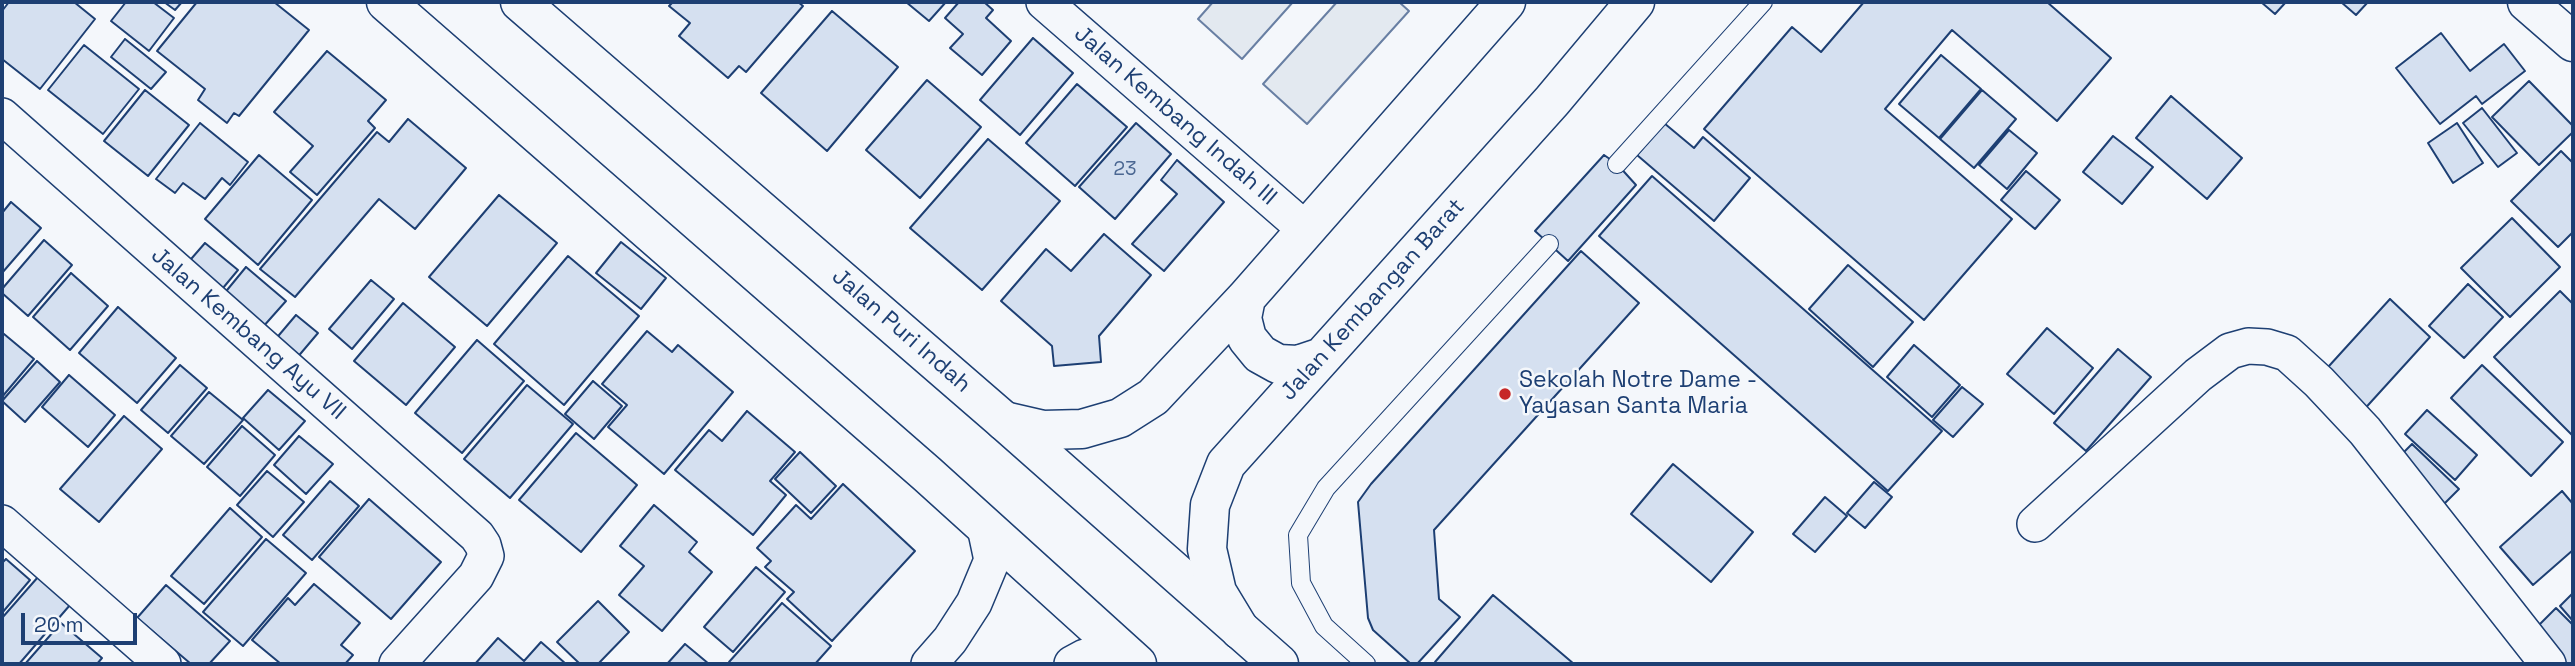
<!DOCTYPE html>
<style>
body{margin:0}
#map{position:relative;width:2575px;height:666px;overflow:hidden;background:#f4f7fb;font-family:"Space Grotesk",sans-serif}
canvas{display:block}
.frame{position:absolute;inset:0;border:4px solid #1d3f73;pointer-events:none}
.scale{position:absolute;left:21px;top:613px;width:116px;height:32px;box-sizing:border-box;border:4px solid #1d3f73;border-top:0;padding-left:9px;font-size:21px;line-height:24px;white-space:nowrap;color:#1d3f73;-webkit-text-stroke:5px #f4f7fb;paint-order:stroke}
</style>
<div id="map">
<canvas width="2575" height="666"></canvas>
<div class="frame"></div>
<div class="scale">20 m</div>
</div>
<script>
const context = document.querySelector('canvas').getContext('2d');
context.lineJoin = 'round';
function paint(path, color) { context.fillStyle = color; context.fill(path, 'evenodd'); }
const poly = rows => new Path2D(rows.map(r => 'M' + r).join(''));
function trace(path, color, width, dash) { context.strokeStyle = color; context.lineWidth = width; context.lineCap = dash ? 'butt' : 'round'; context.setLineDash(dash || []); context.stroke(path); }
function write(font, color, halo, rows, align = 'center') {
  context.font = font + ' "Space Grotesk",sans-serif'; context.lineWidth = 5; context.setLineDash([]); context.textBaseline = 'middle'; context.strokeStyle = halo; context.fillStyle = color; for (const [text, x, y, turn = 0] of rows) {
    context.save(); context.translate(x, y); context.rotate((+turn || 0) * Math.PI / 180); context.textAlign = isNaN(turn) ? turn : align; if (halo) context.strokeText(text, 0, 0); context.fillText(text, 0, 0); context.restore();
  }
}
const green = poly([
 [1213,2,1293,2,1242,59,1198,19,1213,2],
 [1337,2,1399,2,1409,11,1307,124,1263,84,1337,2]
]);
const building = poly([
 [9,2,74,2,95,19,40,89,2,59,2,11,9,2],
 [126,2,153,2,174,18,149,51,111,21,126,2],
 [164,2,182,2,175,10,164,2],
 [197,2,274,2,309,30,239,116,234,113,227,123,198,100,205,89,157,51,197,2],
 [673,2,798,2,803,6,746,72,739,66,728,78,679,36,690,23,669,6,673,2],
 [906,2,946,2,929,21,906,2],
 [959,2,984,2,993,10,986,18,1011,41,982,75,950,48,963,34,945,18,959,2],
 [1864,2,2047,2,2111,58,2057,121,1952,30,1885,109,2012,219,1924,320,1704,129,1792,27,1821,52,1864,2],
 [2261,2,2286,2,2275,14,2261,2],
 [2341,2,2368,2,2356,15,2341,2],
 [832,11,898,67,827,151,761,93,832,11],
 [2441,33,2470,71,2504,44,2525,71,2482,104,2476,96,2440,124,2396,68,2441,33],
 [1033,38,1073,73,1020,135,980,100,1033,38],
 [125,39,166,72,151,89,111,57,125,39],
 [84,45,139,89,103,134,48,90,84,45],
 [327,51,386,100,368,121,375,128,317,195,290,172,313,146,274,112,327,51],
 [1941,55,1981,89,1939,138,1899,104,1941,55],
 [927,80,981,127,920,198,866,150,927,80],
 [2529,81,2573,126,2573,132,2539,165,2492,117,2529,81],
 [1077,84,1127,127,1075,186,1026,143,1077,84],
 [145,90,189,125,148,176,104,141,145,90],
 [1982,90,2016,119,1974,168,1940,139,1982,90],
 [2171,96,2242,158,2207,199,2136,138,2171,96],
 [2482,108,2517,153,2498,167,2463,123,2482,108],
 [408,119,466,168,415,229,379,199,295,297,260,269,377,132,389,142,408,119],
 [200,123,248,162,230,185,222,178,205,199,183,183,175,193,156,179,200,123],
 [1136,123,1171,154,1115,219,1079,187,1136,123],
 [1664,123,1694,148,1703,137,1750,178,1714,221,1637,155,1664,123],
 [2457,123,2483,163,2453,183,2428,143,2457,123],
 [2009,130,2037,153,2007,189,1979,165,2009,130],
 [2113,136,2153,167,2122,204,2083,172,2113,136],
 [988,139,1060,201,982,290,910,228,988,139],
 [2561,151,2573,163,2573,232,2558,247,2511,201,2561,151],
 [259,155,312,200,258,265,205,219,259,155],
 [1604,155,1617,164,1636,185,1568,261,1535,231,1604,155],
 [1177,160,1224,202,1164,271,1132,244,1177,194,1161,180,1177,160],
 [2026,171,2060,200,2035,229,2001,200,2026,171],
 [1652,176,1942,431,1888,491,1599,236,1652,176],
 [499,195,557,243,487,326,429,277,499,195],
 [11,202,41,228,2,273,2,213,11,202],
 [2512,218,2560,267,2510,317,2461,268,2512,218],
 [1104,234,1151,275,1099,336,1101,362,1054,366,1052,346,1001,301,1046,249,1071,271,1104,234],
 [44,240,72,265,28,316,2,293,2,289,44,240],
 [621,242,666,278,641,309,596,273,621,242],
 [205,243,238,270,218,294,185,266,205,243],
 [1581,251,1639,303,1434,530,1439,599,1460,617,1417,664,1411,664,1373,630,1368,618,1358,502,1371,484,1581,251],
 [568,256,639,316,564,405,494,344,568,256],
 [1848,265,1913,322,1873,367,1809,309,1848,265],
 [246,267,286,301,262,328,223,295,246,267],
 [71,273,108,306,70,350,33,317,71,273],
 [371,280,394,299,352,349,329,329,371,280],
 [2468,284,2503,317,2464,358,2429,326,2468,284],
 [2560,291,2573,304,2573,436,2494,357,2560,291],
 [2390,299,2430,337,2360,414,2319,377,2390,299],
 [403,303,455,347,406,405,354,361,403,303],
 [118,307,176,358,137,403,79,353,118,307],
 [296,315,318,333,296,359,274,341,296,315],
 [2047,328,2093,368,2054,414,2007,374,2047,328],
 [647,331,672,352,678,345,733,392,664,474,608,427,627,405,602,384,647,331],
 [4,334,34,359,2,397,2,337,4,334],
 [477,340,524,381,462,453,415,413,477,340],
 [1914,345,1960,385,1932,417,1887,377,1914,345],
 [2118,349,2151,377,2086,451,2054,423,2118,349],
 [37,361,60,382,25,422,2,401,37,361],
 [180,365,207,388,168,433,141,410,180,365],
 [2482,365,2563,442,2531,476,2451,398,2482,365],
 [69,375,115,415,88,447,42,407,69,375],
 [593,381,622,406,594,439,565,414,593,381],
 [527,385,573,424,510,498,464,459,527,385],
 [1962,387,1983,404,1953,437,1933,420,1962,387],
 [268,390,305,421,279,450,243,418,268,390],
 [209,392,243,420,204,464,171,436,209,392],
 [2427,410,2477,455,2455,480,2405,434,2427,410],
 [747,411,795,452,770,481,786,495,753,535,675,470,709,430,722,441,747,411],
 [124,416,162,449,99,522,60,489,124,416],
 [242,426,275,455,240,496,207,467,242,426],
 [576,433,637,485,581,552,519,500,576,433],
 [299,436,333,464,306,494,274,465,299,436],
 [2412,444,2459,489,2439,509,2393,463,2412,444],
 [800,452,836,486,811,513,775,479,800,452],
 [1673,464,1753,532,1711,582,1631,514,1673,464],
 [267,471,304,502,273,537,237,505,267,471],
 [330,481,359,506,312,560,283,535,330,481],
 [1874,482,1892,497,1865,528,1847,513,1874,482],
 [843,484,915,551,832,641,787,599,794,592,765,567,771,561,757,548,796,505,811,519,843,484],
 [2562,491,2573,504,2573,550,2533,585,2500,547,2562,491],
 [1825,497,1847,516,1815,552,1793,534,1825,497],
 [369,499,441,562,391,619,319,557,369,499],
 [654,505,697,542,689,552,712,572,662,631,619,595,644,566,620,546,654,505],
 [230,508,262,537,204,604,171,576,230,508],
 [266,539,306,573,243,646,203,612,266,539],
 [6,559,30,580,2,613,2,563,6,559],
 [756,567,785,592,733,652,704,627,756,567],
 [38,577,70,605,19,664,2,664,2,618,38,577],
 [314,584,360,623,341,645,353,655,345,664,281,664,252,640,288,598,295,605,314,584],
 [166,585,230,641,209,664,191,664,137,618,166,585],
 [2573,593,2573,621,2560,606,2573,593],
 [1493,595,1574,664,1438,664,1435,662,1493,595],
 [598,601,629,632,598,664,580,664,557,642,598,601],
 [782,603,831,646,815,664,732,664,729,662,782,603],
 [2556,608,2573,625,2573,664,2561,664,2530,634,2556,608],
 [61,623,102,658,97,664,25,664,61,623],
 [498,638,524,661,541,642,566,664,475,664,498,638],
 [685,644,709,664,667,664,685,644]
]);
const service = poly([
 [1617,164,1763,2],
 [1366,664,1324,626,1301,583,1298,535,1326,488,1549,244]
]);
const minor = poly([
 [1044,2,1306,230],
 [2,116,477,536,483,545,486,556,476,576,397,664],
 [2,523,163,664],
 [2035,524,2198,375,2230,351,2248,346,2267,347,2287,353,2319,382,2365,431,2548,664],
 [929,664,950,640,974,603,992,560,985,527],
 [1072,664,1085,657,1120,649]
]);
const secondary = poly([
 [386,2,927,474,1137,664],
 [520,2,1004,421,1279,664]
]);
const primary = poly([
 [2527,2,2573,42],
 [1246,298,1242,318,1247,338,1260,354,1278,364,1298,365,1319,358],
 [1004,421,1043,430,1082,429,1120,418,1153,397,1246,298,1506,2],
 [1240,630,1217,592,1207,549,1210,505,1226,464,1552,101,1635,2]
]);
const markers = [
 [1505,394,7,"#c62828"]
];
const numberNames = [
 ["23",1125,170]
];
const streetNames = [
 ["Jalan Kembang Indah III",1175,116,41],
 ["Jalan Kembangan Barat",1373,300,-48],
 ["Jalan Puri Indah",901,331,41],
 ["Jalan Kembang Ayu VII",248,334,41]
];
const poiNames = [
 ["Sekolah Notre Dame -",1519,381],
 ["Yayasan Santa Maria",1519,407]
];
paint(green, '#e3e9f0');
trace(green, '#687fa3', 2);
paint(building, '#d5e0f0');
trace(building, '#1d3f73', 2);
trace(service, '#1d3f73', 20);
trace(minor, '#1d3f73', 38);
trace(secondary, '#1d3f73', 41);
trace(primary, '#1d3f73', 41);
trace(service, '#f4f7fb', 18);
trace(minor, '#f4f7fb', 35);
trace(secondary, '#f4f7fb', 38);
trace(primary, '#f4f7fb', 38);
for (const [x, y, r, color] of markers) { const dot = new Path2D(); dot.arc(x, y, r, 0, 2 * Math.PI); context.fillStyle = color; context.fill(dot); trace(dot, '#f4f7fb', 2.5); }
write('19px', '#4b6792', null, numberNames);
write('23px', '#1d3f73', '#f4f7fb', streetNames);
write('23px', '#1d3f73', '#f4f7fb', poiNames, 'left');
</script>
